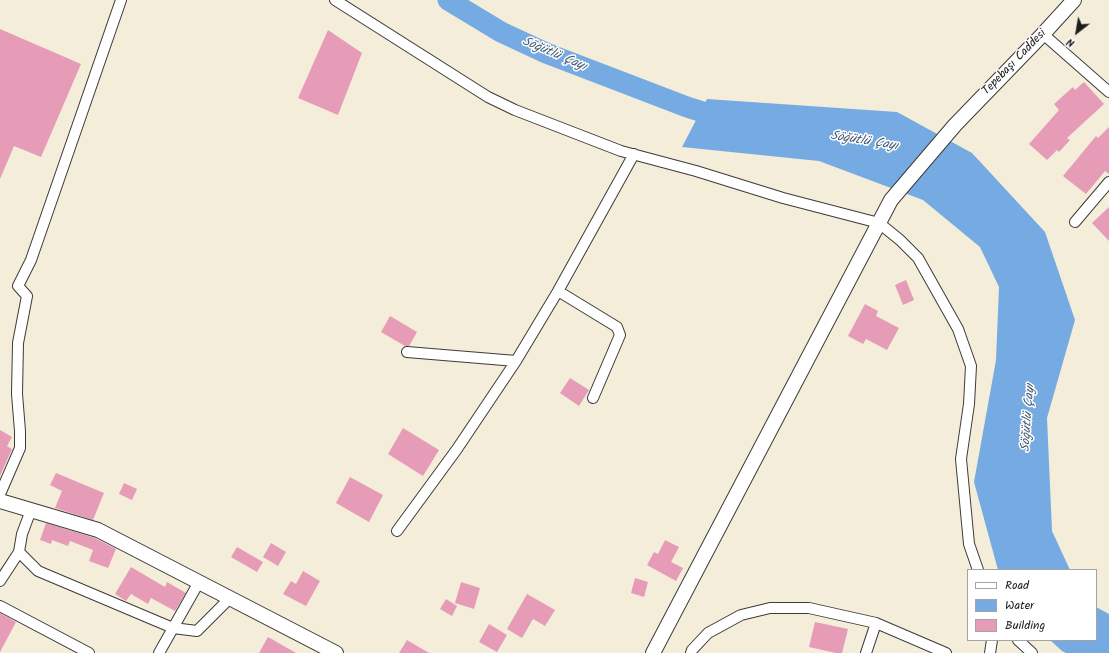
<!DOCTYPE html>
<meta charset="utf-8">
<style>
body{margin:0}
#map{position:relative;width:1109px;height:653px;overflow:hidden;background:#f4edd9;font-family:Kalam,sans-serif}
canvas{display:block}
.legend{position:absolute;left:967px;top:569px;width:130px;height:72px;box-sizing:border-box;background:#fff;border:1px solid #a4a4a4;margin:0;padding:5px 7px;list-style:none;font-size:12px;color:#1c1c1c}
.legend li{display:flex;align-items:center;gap:8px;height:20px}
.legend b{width:20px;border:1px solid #a4a4a4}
.north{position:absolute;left:1057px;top:12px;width:40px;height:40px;-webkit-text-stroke:3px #fff;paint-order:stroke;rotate:211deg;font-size:11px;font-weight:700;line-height:16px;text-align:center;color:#1c1c1c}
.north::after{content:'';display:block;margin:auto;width:14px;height:18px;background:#1c1c1c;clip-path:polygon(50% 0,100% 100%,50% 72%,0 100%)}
</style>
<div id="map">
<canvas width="1109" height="653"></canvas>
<ul class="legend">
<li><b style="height:5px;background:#fff"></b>Road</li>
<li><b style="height:11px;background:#76aae2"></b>Water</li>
<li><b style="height:11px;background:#e69cb7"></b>Building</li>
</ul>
<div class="north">N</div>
</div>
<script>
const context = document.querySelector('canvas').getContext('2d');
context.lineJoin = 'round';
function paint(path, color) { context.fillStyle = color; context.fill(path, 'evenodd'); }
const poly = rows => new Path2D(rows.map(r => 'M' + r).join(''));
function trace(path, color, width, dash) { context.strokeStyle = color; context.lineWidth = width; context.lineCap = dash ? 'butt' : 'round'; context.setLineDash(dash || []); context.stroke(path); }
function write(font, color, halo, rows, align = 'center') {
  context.font = font + ' Kalam,sans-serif'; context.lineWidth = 3; context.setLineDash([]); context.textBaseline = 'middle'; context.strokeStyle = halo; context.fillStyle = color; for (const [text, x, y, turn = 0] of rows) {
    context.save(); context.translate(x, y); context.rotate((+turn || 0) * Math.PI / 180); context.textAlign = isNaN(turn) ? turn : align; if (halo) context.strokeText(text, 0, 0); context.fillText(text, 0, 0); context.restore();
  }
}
const water = poly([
 [707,99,897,112,972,153,1045,232,1075,320,1047,418,1052,531,1070,570,998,570,974,482,996,360,999,287,980,247,923,200,819,161,682,147],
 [1096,607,1109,614,1109,653,1066,653,1062,651,1050,640,1096,640]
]);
const river = poly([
 [448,0,501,32,546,53,687,107,728,120]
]);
const building = poly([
 [0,29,81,64,41,157,14,146,0,179],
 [328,30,362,53,338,115,298,98],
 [1084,82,1104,104,1067,138,1070,140,1059,152,1057,150,1047,160,1029,144,1059,110,1054,104,1073,87,1075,90],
 [1109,127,1109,174,1105,171,1086,194,1063,176,1096,136,1098,138],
 [1109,207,1109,241,1092,223],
 [906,280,914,300,903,305,895,285],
 [865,304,878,311,876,316,899,328,887,350,866,339,863,344,848,336],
 [390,316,417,332,409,346,405,346,381,332],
 [570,378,589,390,579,406,560,393],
 [403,428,439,450,423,476,388,454],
 [0,430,12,437,7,446,12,449,0,476],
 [56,473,104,493,93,520,55,508,62,491,50,485],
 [350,477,383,495,369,522,336,503],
 [124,483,137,489,132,500,119,494],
 [46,523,95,538,116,549,108,568,89,561,93,550,70,541,68,546,52,540,51,544,40,540],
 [665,540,679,547,671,562,683,568,676,581,647,565,654,552,658,554],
 [271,543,286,552,278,566,263,557],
 [237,547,263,562,257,572,231,557],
 [131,567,165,587,167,582,186,593,175,611,151,598,148,604,131,594,126,601,115,594],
 [303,571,320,581,306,606,283,594,291,581,296,584],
 [635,578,648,582,644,597,631,593],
 [461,582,480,588,474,609,455,603],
 [527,594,555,610,545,626,533,619,522,638,507,629],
 [446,599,457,606,452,616,440,609],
 [0,613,16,622,0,652],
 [815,622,848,629,842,653,836,653,809,647],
 [489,624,507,635,497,652,479,642],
 [268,637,296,653,259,653],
 [407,640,429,653,399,653]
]);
const street = poly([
 [335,0,488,97,515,110,621,151,696,171,783,198,879,223,900,240,918,258,958,329,971,366,969,404,961,459,969,544,978,570],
 [1043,34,1109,92],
 [1075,222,1109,182],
 [558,291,617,327,620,335,593,398],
 [407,352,516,361],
 [0,494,20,448,20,431,17,394,18,343,27,296,18,286,31,260,121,0],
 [31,510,22,534,19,552,38,571,173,628,197,631,230,598],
 [397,531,457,449,516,361,558,291,634,154],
 [0,581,19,552],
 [0,606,89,653],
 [1018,640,1032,653],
 [159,653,199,582],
 [691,653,692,650,708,633,741,615,770,608,809,608,876,623,946,653],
 [866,653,876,623],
 [990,653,992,640]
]);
const secondary = poly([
 [0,501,98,530,336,653],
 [653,653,891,200,955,125,1043,34,1074,0]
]);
const streetNames = [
 ["Tepebaşı Caddesi",1015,63,-46]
];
const waterNames = [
 ["Söğütlü Çayı",554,55,23],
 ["Söğütlü Çayı",864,142,9],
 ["Söğütlü Çayı",1029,418,-86]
];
paint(water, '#76aae2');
trace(river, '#76aae2', 21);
paint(building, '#e69cb7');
trace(street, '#3c3b38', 12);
trace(secondary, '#3c3b38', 16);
trace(street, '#fff', 10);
trace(secondary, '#fff', 14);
write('12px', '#1c1c1c', '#fff', streetNames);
write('italic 13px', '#445c75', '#fff', waterNames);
</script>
